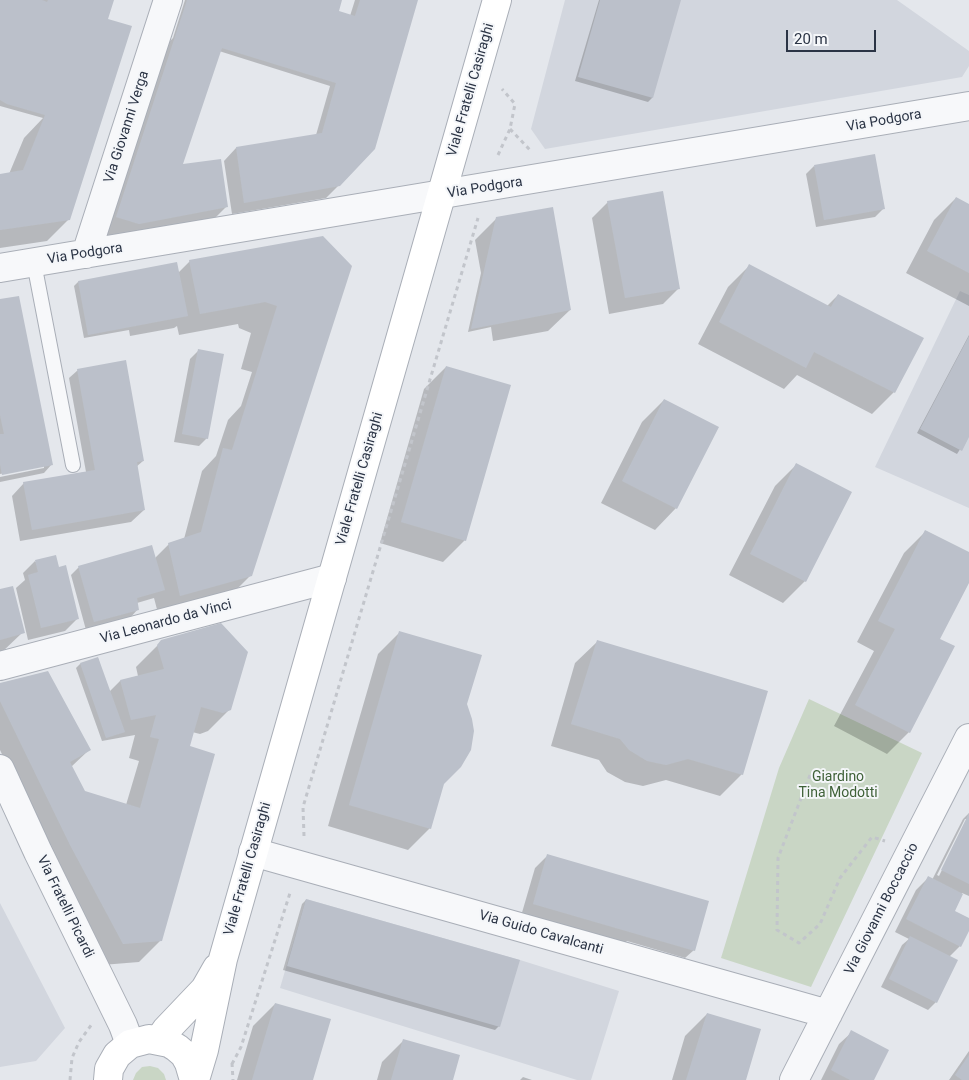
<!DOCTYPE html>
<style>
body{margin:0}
#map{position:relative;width:969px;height:1080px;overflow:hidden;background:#e4e7ec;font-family:Roboto,sans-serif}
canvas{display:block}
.scale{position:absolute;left:786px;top:30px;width:90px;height:22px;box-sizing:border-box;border:2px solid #2b3445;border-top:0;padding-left:6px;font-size:15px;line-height:18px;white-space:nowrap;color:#2b3445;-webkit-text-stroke:4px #f4f6f9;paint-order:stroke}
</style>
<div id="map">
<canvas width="969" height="1080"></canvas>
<div class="scale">20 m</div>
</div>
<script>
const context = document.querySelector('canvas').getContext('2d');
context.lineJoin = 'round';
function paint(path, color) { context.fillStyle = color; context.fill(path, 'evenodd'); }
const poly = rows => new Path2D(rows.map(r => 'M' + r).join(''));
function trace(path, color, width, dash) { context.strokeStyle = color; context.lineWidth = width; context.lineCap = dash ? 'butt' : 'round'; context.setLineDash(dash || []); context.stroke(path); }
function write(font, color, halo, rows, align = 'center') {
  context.font = font + ' Roboto,sans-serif'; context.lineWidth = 4; context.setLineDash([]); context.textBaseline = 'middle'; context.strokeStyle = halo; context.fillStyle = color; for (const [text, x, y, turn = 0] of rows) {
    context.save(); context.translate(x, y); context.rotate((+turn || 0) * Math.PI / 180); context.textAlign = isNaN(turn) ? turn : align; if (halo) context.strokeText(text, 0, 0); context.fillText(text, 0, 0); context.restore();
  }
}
const built = poly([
 [565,0,897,0,969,51,969,66,962,77,545,149,531,129],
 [960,291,969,295,969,508,875,467],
 [306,899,520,960,619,991,591,1080,577,1080,280,988],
 [0,903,65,1028,36,1061,0,1067]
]);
const green = poly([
 [809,699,922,753,811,987,721,958,779,768],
 [150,1066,158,1068,164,1074,166,1080,133,1080,136,1073,142,1067]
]);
const shadow = poly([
 [0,0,113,0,107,19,69,219,47,241,0,248,0,175,9,174,24,138,43,118,0,106],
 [185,0,341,0,337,12,350,16,355,0,416,0,338,186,326,198,232,214,224,161,236,148,316,135,330,86,219,51,181,166,227,206,205,228,95,238,161,50,173,38],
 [599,0,680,0,652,98,648,102,575,81],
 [814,166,884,208,875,217,816,227,806,174],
 [956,198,969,205,969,306,906,273,934,220],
 [608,202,679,288,663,304,609,314,592,218],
 [497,218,570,310,548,331,493,341,491,327,468,332,481,273,475,240],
 [323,238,251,575,229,597,159,617,154,598,137,603,138,609,130,618,86,630,71,575,79,567,155,558,169,544,184,539,202,471,216,456,228,420,241,406,252,372,241,369,251,333,239,328,238,324,179,335,177,326,174,328,130,336,129,330,84,338,74,286,78,282,176,264,178,273,190,261],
 [749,266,827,306,838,295,894,392,872,414,797,375,784,389,698,344,728,287],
 [0,301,52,464,44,473,0,482,0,477,44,468,44,465,0,474],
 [969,335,969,437,968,437,957,454,917,433],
 [198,351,207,438,199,446,174,442,190,359],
 [446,367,465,540,443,562,380,543,424,389],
 [78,370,143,461,136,467,144,510,131,522,20,541,12,496,24,483,86,472,69,378],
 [664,400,676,508,655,530,601,503,642,422],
 [796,465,805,581,783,603,729,575,775,486],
 [926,531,969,553,969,580,939,639,909,732,887,754,834,726,874,651,857,642,904,553],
 [35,561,78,618,65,631,28,640,16,588,25,580,23,573],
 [0,590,23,632,0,654],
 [400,632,443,783,430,828,408,850,328,826,378,654],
 [162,641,230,709,208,731,200,734,192,732,188,746,161,940,139,962,102,965,0,750,0,684,89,750,71,767,84,792,126,805,139,761,129,758,135,735,102,741,76,668,80,664,98,658,109,692,120,681,138,676,136,667],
 [597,642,742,774,720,796,666,780,643,786,625,782,607,772,599,760,551,746,575,663],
 [969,813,969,896,962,893,953,912,969,919,969,928,960,946,950,956,936,1002,928,1010,881,987,902,945,909,939,895,932,916,890,928,878,932,880,963,819],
 [965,819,967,819,939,876,937,875],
 [548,855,694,950,685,958,627,941,622,945,521,916,535,868],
 [306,900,499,1026,495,1030,283,970,302,904],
 [275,1004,312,1080,237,1080,253,1026],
 [707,1014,744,1080,672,1080,685,1036],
 [852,1032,872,1080,821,1080,839,1044],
 [404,1040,452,1080,377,1080,382,1062],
 [969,1051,969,1080,949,1080],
 [523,1077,532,1080,520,1080]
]);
const building = poly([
 [0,0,42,0,47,2,48,0,114,0,108,19,132,26,70,220,0,230,0,174,23,170,45,115,7,104,0,100],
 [187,0,342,0,339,11,355,16,360,0,418,0,375,149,340,186,244,203,236,147,322,133,336,83,222,48,183,164,221,159,228,207,139,224,116,217],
 [600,0,681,0,653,98,578,77],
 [875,154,885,209,824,220,814,165],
 [663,191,680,289,625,298,607,201],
 [956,197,969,204,969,273,927,251],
 [553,207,571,310,471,329,496,217],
 [323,236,352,266,252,576,180,596,168,543,201,532,223,448,232,450,277,306,265,302,200,314,189,260],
 [177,262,188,316,88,335,78,281],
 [749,264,831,307,838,294,924,338,895,393,814,352,806,368,719,322],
 [19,296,53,465,2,475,0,464,0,434,4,434,0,415,0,299],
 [969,336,969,437,962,451,920,429],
 [198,349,224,354,208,439,182,434],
 [126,360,144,461,137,462,145,510,32,530,23,482,95,470,77,369],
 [446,366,511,385,466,541,401,522],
 [664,399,719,427,677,509,622,481],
 [796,463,852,492,806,582,750,554],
 [925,530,969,552,969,583,940,639,955,646,910,733,855,705,895,629,878,621],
 [152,545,165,590,137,598,139,610,94,622,78,566],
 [56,555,59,567,66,565,79,619,41,628,28,575,38,572,35,560],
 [13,586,25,633,0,640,0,589],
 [221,623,248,652,231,710,223,713,201,707,190,746,215,754,162,941,123,944,70,845,0,701,0,683,48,671,91,750,70,762,85,791,140,808,159,739,150,737,156,715,131,720,120,680,164,669,157,645,161,640],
 [399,631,482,655,467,704,472,719,474,731,471,750,461,767,444,784,431,829,349,805],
 [597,640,768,691,743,775,688,759,666,765,647,761,629,750,620,739,571,724],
 [98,657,125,732,106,738,80,663],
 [969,813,969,884,941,870],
 [547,854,709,901,695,951,533,904],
 [928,876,963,894,955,911,969,918,969,931,961,947,906,919],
 [306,899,520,960,500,1027,287,966],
 [910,936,958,960,937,1003,889,979],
 [275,1003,331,1019,313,1080,252,1080],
 [707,1013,761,1029,746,1080,686,1080],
 [851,1030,889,1050,874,1080,850,1080,831,1070],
 [403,1039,460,1055,453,1080,391,1080],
 [969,1055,969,1080,962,1080,955,1075]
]);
const path = poly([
 [510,129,530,150],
 [498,155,510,129,515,104,502,89],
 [810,775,778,858,777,930,799,943,820,924,840,878,872,837,885,841],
 [304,836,303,807,478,218],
 [232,1063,233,1080],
 [232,1064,241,1047,290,893],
 [70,1080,72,1058,79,1042,92,1024]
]);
const lane = poly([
 [34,263,73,465]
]);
const street = poly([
 [86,254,168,0],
 [0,268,969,106],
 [0,666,332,578],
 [0,769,38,852,123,1025,130,1044],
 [253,852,828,1014],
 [794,1080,969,738]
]);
const secondary = poly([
 [159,1040,166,1030,205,989,217,968],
 [108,1080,109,1069,117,1055,130,1044,149,1039,169,1043,177,1048,184,1054,189,1063,194,1080],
 [195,1080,204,1050,223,959,497,0]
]);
const streetNames = [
 ["Viale Fratelli Casiraghi",471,90,-74],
 ["Via Podgora",884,121,-10],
 ["Via Giovanni Verga",127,127,-72],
 ["Via Podgora",485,188,-9],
 ["Via Podgora",85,254,-9],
 ["Viale Fratelli Casiraghi",360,479,-74],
 ["Via Leonardo da Vinci",166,622,-15],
 ["Viale Fratelli Casiraghi",248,869,-74],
 ["Via Fratelli Picardi",65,907,64],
 ["Via Giovanni Boccaccio",882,909,-63],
 ["Via Guido Cavalcanti",541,933,16]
];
const parkNames = [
 ["Giardino",838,777],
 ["Tina Modotti",838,793]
];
paint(built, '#d2d6de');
paint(green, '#c9d6c5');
paint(shadow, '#0003');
paint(building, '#bbc0ca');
trace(lane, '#a9aeb7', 16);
trace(street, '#a9aeb7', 30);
trace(secondary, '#a9aeb7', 30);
trace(path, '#c2c5cb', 3, [4, 4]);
trace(lane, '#f7f8fa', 14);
trace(street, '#f7f8fa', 28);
trace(secondary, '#fff', 28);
write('14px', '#2b3445', '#f4f6f9', streetNames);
write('14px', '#3f6138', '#f4f6f9', parkNames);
</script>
